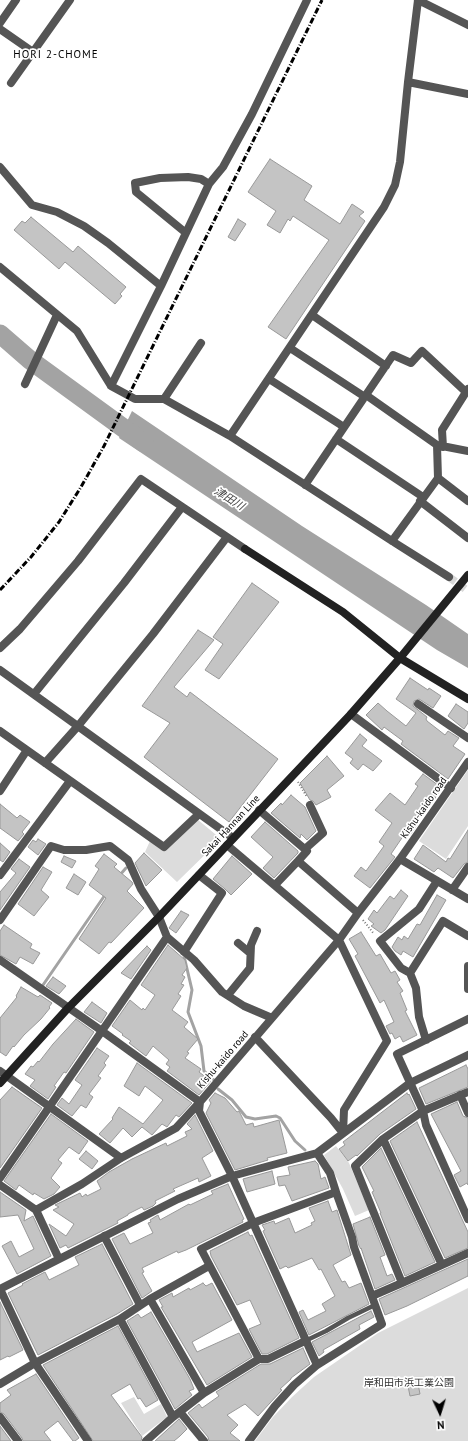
<!DOCTYPE html>
<meta charset="utf-8">
<style>
body{margin:0}
#map{position:relative;width:468px;height:1441px;overflow:hidden;background:#fff;font-family:"PT Sans",sans-serif}
canvas{display:block}
.north{position:absolute;left:420px;top:1393px;width:40px;height:40px;-webkit-text-stroke:3px #fff;paint-order:stroke;rotate:176deg;font-size:11px;font-weight:700;line-height:16px;text-align:center;color:#000}
.north::after{content:'';display:block;margin:auto;width:14px;height:18px;background:#000;clip-path:polygon(50% 0,100% 100%,50% 72%,0 100%)}
</style>
<div id="map">
<canvas width="468" height="1441"></canvas>
<div class="north">N</div>
</div>
<script>
const context = document.querySelector('canvas').getContext('2d');
context.lineJoin = 'round';
function paint(path, color) { context.fillStyle = color; context.fill(path, 'evenodd'); }
const poly = rows => new Path2D(rows.map(r => 'M' + r).join(''));
function trace(path, color, width, dash) { context.strokeStyle = color; context.lineWidth = width; context.lineCap = dash ? 'butt' : 'round'; context.setLineDash(dash || []); context.stroke(path); }
function write(font, color, halo, rows, align = 'center') {
  context.font = font + ' "PT Sans","Noto Sans JP",sans-serif'; context.lineWidth = 3.5; context.setLineDash([]); context.textBaseline = 'middle'; context.strokeStyle = halo; context.fillStyle = color; for (const [text, x, y, turn = 0] of rows) {
    context.save(); context.translate(x, y); context.rotate((+turn || 0) * Math.PI / 180); context.textAlign = isNaN(turn) ? turn : align; if (halo) context.strokeText(text, 0, 0); context.fillText(text, 0, 0); context.restore();
  }
}
const green = poly([
 [468,770,468,826,446,859,419,841],
 [197,819,221,839,177,882,145,852,150,841,165,850],
 [336,1146,349,1163,369,1210,355,1216,343,1189,324,1155],
 [468,1288,468,1441,255,1441,273,1417,292,1397,314,1377,378,1333],
 [134,1397,144,1414,161,1404,167,1417,142,1436,121,1403]
]);
const water = poly([
 [132,411,302,526,426,605,468,634,468,668,437,650,119,438]
]);
const stream = poly([
 [119,876,126,868],
 [184,956,192,990,188,1012,201,1046,204,1071,214,1080],
 [43,985,105,895],
 [218,1089,232,1100,246,1117,255,1119,276,1116,280,1118,295,1141,305,1150]
]);
const river = poly([
 [0,334,30,360,144,443]
]);
const building = poly([
 [270,159,312,186,304,200,340,224,352,204,364,212,359,216,365,221,286,339,268,327,329,240,293,216,290,221,288,219,280,233,267,225,276,211,248,192,270,159],
 [31,217,73,252,78,246,126,287,120,294,122,296,115,304,65,262,59,269,14,230,22,221,25,223,31,217],
 [238,219,246,224,235,241,228,237,238,219],
 [252,583,279,602,219,679,205,670,223,644,213,637,252,583],
 [198,630,214,640,174,687,187,697,190,692,278,759,229,822,144,757,170,723,142,706,198,630],
 [410,678,428,690,429,688,441,696,433,708,419,699,414,701,413,706,427,717,426,719,427,721,445,735,448,731,459,738,453,746,465,754,448,779,401,744,403,741,384,727,382,730,366,715,378,703,387,711,406,726,416,713,396,699,410,678],
 [456,704,468,712,468,723,464,729,448,716,456,704],
 [360,734,367,740,362,746,382,761,373,771,363,764,358,770,350,763,353,759,345,753,360,734],
 [327,756,344,776,327,790,331,797,316,805,313,801,310,800,300,783,327,756],
 [423,774,442,788,427,810,425,808,414,823,417,825,410,835,406,832,391,854,395,857,370,888,354,876,361,867,366,871,384,846,379,842,392,823,375,810,390,793,405,805,418,786,415,784,423,774],
 [291,795,305,807,316,831,307,840,301,834,300,838,271,813,281,803,282,805,291,795],
 [0,804,17,818,20,815,30,822,22,832,24,834,18,841,0,828,0,804],
 [265,822,298,851,298,853,274,878,263,868,273,857,251,837,265,822],
 [468,830,468,862,464,864,453,878,438,868,434,872,414,859,423,845,446,862,448,858,450,859,468,830],
 [38,839,46,844,38,855,28,847,33,840,36,842,38,839],
 [0,843,10,852,3,862,0,860,0,843],
 [144,853,162,870,146,886,135,863,144,853],
 [104,854,117,864,114,867,132,882,133,884,127,891,144,908,111,943,109,942,99,954,79,939,106,898,89,885,99,869,95,866,104,854],
 [64,856,76,861,72,868,61,862,64,856],
 [232,856,252,874,231,895,225,889,213,879,232,856],
 [19,859,30,867,0,910,0,892,16,873,11,869,19,859],
 [43,867,52,872,41,890,49,897,34,916,18,904,43,867],
 [74,874,86,882,78,895,66,888,74,874],
 [401,890,408,896,385,930,381,933,371,926,374,924,368,919,374,910,377,913,390,896,394,899,401,890],
 [437,895,446,900,413,957,403,951,401,955,395,951,392,947,398,937,402,940,404,936,408,939,417,924,420,925,437,895],
 [181,911,189,915,176,933,169,928,181,911],
 [4,925,32,944,30,948,40,953,33,964,20,957,16,964,0,955,0,931,4,925],
 [361,932,376,956,380,954,391,973,395,971,400,980,397,982,403,991,400,993,407,1010,405,1011,417,1035,403,1042,400,1036,395,1039,392,1033,390,1034,386,1026,394,1022,384,1000,380,1003,355,956,358,954,349,939,361,932],
 [168,945,185,960,187,968,182,975,185,977,181,984,184,985,178,994,181,996,172,1010,188,1022,184,1027,198,1039,187,1052,189,1053,185,1058,201,1069,199,1072,211,1081,199,1095,167,1071,170,1067,166,1064,169,1060,153,1046,146,1056,129,1043,131,1041,122,1035,123,1034,112,1026,130,1000,142,1010,143,1008,145,1010,155,995,141,985,168,945],
 [147,946,151,950,131,979,121,973,147,946],
 [53,977,66,986,59,994,46,986,53,977],
 [21,987,38,997,40,995,52,1003,49,1007,50,1008,41,1019,24,1035,14,1047,13,1046,6,1056,0,1052,0,1018,17,997,16,996,21,987],
 [92,1002,107,1013,101,1023,84,1012,92,1002],
 [76,1019,94,1032,66,1073,64,1072,54,1086,56,1087,48,1099,30,1086,35,1080,25,1074,31,1066,33,1067,38,1061,39,1062,53,1044,76,1019],
 [97,1048,109,1056,104,1063,106,1065,98,1076,101,1078,89,1094,93,1097,86,1108,81,1105,72,1116,57,1105,62,1098,69,1104,82,1085,75,1080,97,1048],
 [137,1063,192,1103,179,1117,176,1115,167,1127,162,1124,152,1135,142,1127,132,1137,123,1128,110,1143,99,1134,113,1119,112,1118,119,1107,143,1124,163,1100,145,1086,139,1096,124,1086,137,1063],
 [466,1065,468,1069,468,1087,426,1104,419,1088,466,1065],
 [12,1087,42,1108,0,1168,0,1100,12,1087],
 [215,1093,225,1098,237,1112,239,1111,246,1125,253,1123,254,1127,279,1120,287,1153,267,1158,268,1160,235,1170,206,1113,211,1103,209,1100,215,1093],
 [407,1093,408,1095,409,1094,416,1109,380,1134,357,1156,356,1155,348,1161,339,1149,345,1145,343,1142,407,1093],
 [457,1102,463,1116,468,1118,468,1185,467,1183,460,1187,454,1175,461,1171,431,1114,457,1102],
 [51,1114,88,1141,79,1154,69,1147,58,1160,62,1163,51,1178,60,1187,54,1194,44,1199,34,1193,33,1195,19,1185,16,1190,4,1181,51,1114],
 [195,1115,213,1151,202,1158,211,1176,199,1182,198,1178,189,1182,173,1189,175,1191,155,1201,156,1203,153,1206,144,1210,142,1207,128,1214,128,1215,117,1221,118,1223,68,1248,66,1245,60,1248,49,1224,66,1236,74,1224,53,1210,59,1207,55,1205,80,1193,82,1197,86,1194,87,1196,101,1189,97,1181,109,1172,132,1159,166,1143,167,1146,187,1136,185,1132,192,1129,187,1124,195,1115],
 [417,1122,468,1232,468,1248,445,1258,390,1141,417,1122],
 [381,1148,435,1262,405,1276,380,1213,381,1213,372,1192,374,1191,362,1167,381,1148],
 [86,1151,98,1161,92,1169,79,1159,86,1151],
 [315,1161,318,1164,321,1179,325,1177,329,1188,292,1201,285,1185,279,1186,277,1177,290,1175,288,1167,315,1161],
 [272,1171,275,1184,247,1192,243,1179,272,1171],
 [228,1184,244,1219,242,1220,243,1222,186,1250,178,1253,177,1251,142,1268,144,1272,142,1273,152,1291,142,1298,112,1239,124,1233,130,1244,153,1233,148,1223,151,1222,150,1220,158,1215,160,1220,189,1204,190,1205,213,1194,211,1191,228,1184],
 [0,1192,26,1210,24,1221,33,1216,51,1256,17,1274,2,1246,11,1241,19,1257,34,1249,18,1215,0,1217,0,1192],
 [328,1201,332,1212,337,1210,351,1255,333,1265,342,1282,345,1281,349,1288,361,1283,369,1304,309,1335,299,1312,303,1310,308,1320,326,1311,322,1304,335,1296,321,1269,319,1270,312,1258,288,1268,286,1266,280,1269,263,1231,265,1230,262,1225,274,1221,275,1224,289,1218,295,1233,312,1225,311,1223,315,1221,309,1208,328,1201],
 [370,1217,385,1255,380,1257,387,1276,392,1274,395,1280,375,1289,361,1248,361,1249,359,1246,353,1224,370,1217],
 [248,1232,250,1236,252,1235,299,1338,267,1354,262,1354,249,1329,261,1324,250,1300,237,1305,211,1256,210,1251,248,1232],
 [102,1244,133,1304,117,1314,38,1355,8,1293,23,1285,22,1284,45,1272,49,1280,79,1265,75,1257,102,1244],
 [468,1259,468,1276,407,1306,385,1315,379,1299,468,1259],
 [203,1283,206,1286,212,1283,232,1320,192,1342,197,1352,239,1333,252,1357,207,1385,161,1307,163,1307,159,1300,172,1293,173,1297,189,1288,190,1290,203,1283],
 [0,1302,23,1350,9,1357,8,1356,0,1360,0,1302],
 [371,1311,374,1317,359,1325,360,1329,323,1350,324,1352,319,1356,312,1342,371,1311],
 [151,1312,190,1379,194,1389,189,1391,192,1395,175,1409,127,1321,138,1314,141,1318,151,1312],
 [118,1326,158,1400,146,1407,140,1398,138,1399,130,1384,111,1395,142,1437,141,1441,93,1441,43,1365,118,1326],
 [303,1348,310,1364,291,1378,291,1379,280,1389,282,1390,258,1416,245,1404,227,1415,238,1425,230,1433,240,1441,209,1441,208,1437,188,1413,199,1404,202,1408,219,1396,216,1392,261,1364,270,1364,303,1348],
 [36,1374,79,1438,75,1441,73,1441,58,1421,44,1432,51,1441,23,1441,22,1438,4,1414,0,1412,0,1403,11,1395,7,1390,36,1374],
 [418,1384,420,1394,410,1396,408,1386,418,1384],
 [179,1419,187,1429,180,1436,174,1441,155,1441,179,1419],
 [0,1426,11,1441,0,1441,0,1426]
]);
const streetTunnel = poly([
 [449,577,468,591]
]);
const path = poly([
 [298,782,307,797],
 [363,920,374,934]
]);
const lane = poly([
 [305,1341,326,1331,348,1318,375,1305]
]);
const street = poly([
 [418,0,468,25],
 [0,23,16,0],
 [0,29,33,52],
 [408,82,468,94],
 [11,83,70,0],
 [0,167,32,205,57,212,84,226,108,243,161,286],
 [186,233,136,192,135,183,160,178,188,177,201,179,209,184],
 [0,267,77,331,111,386,135,399,164,399,230,436,392,541,449,577],
 [312,315,386,366],
 [290,348,365,397],
 [269,379,344,427],
 [25,384,57,315],
 [111,386,161,286,209,184,223,167,252,114,307,0],
 [366,395,437,445,468,451],
 [164,399,201,343],
 [230,436,384,207,395,185,400,162,408,82,418,0],
 [336,439,423,497],
 [443,447,442,430,468,389],
 [438,478,468,501],
 [305,485,393,355,411,363,422,351,466,392],
 [420,501,468,538],
 [392,541,438,478,437,445],
 [0,648,20,629,78,561,141,479,245,549],
 [0,670,233,838],
 [34,694,124,583,182,507],
 [418,704,468,738],
 [351,714,451,788],
 [0,731,164,847,199,814],
 [45,763,78,726,153,634,227,537],
 [0,791,27,750],
 [259,810,307,851,298,861,275,885],
 [227,845,339,940,387,1041,344,1110,343,1133],
 [305,849,323,833,310,805],
 [400,859,468,899],
 [298,861,358,913],
 [0,875,70,781],
 [452,890,468,867],
 [0,920,51,846,64,850,86,850,110,846,128,860,141,889,159,917,167,937,194,960,222,992,244,1006,272,1018],
 [238,943,250,953],
 [184,952,222,893,199,875],
 [0,960,102,1031,200,1102],
 [468,966,468,989],
 [410,973,443,921,468,936],
 [228,995,250,968,251,945,257,931],
 [468,1019,397,1054,423,1111,426,1125,468,1219],
 [255,1037,331,1118,343,1133],
 [426,1040,419,1017,416,988,410,973,401,968,380,941,419,909,437,881],
 [0,1071,121,1158],
 [468,1092,423,1111,383,1139,355,1166,402,1283,468,1253],
 [460,1095,468,1113],
 [200,1102,199,1111,232,1176,317,1365],
 [383,1139,442,1265],
 [0,1178,167,937],
 [0,1185,36,1210,59,1259],
 [36,1210,82,1184,121,1158,176,1128,200,1102,339,940,358,913,400,859,468,762],
 [104,1236,140,1305],
 [0,1289,178,1199,232,1176,317,1153,410,1083,468,1055],
 [0,1289,35,1363,88,1441],
 [372,1296,402,1283],
 [150,1299,204,1393],
 [120,1319,173,1417],
 [259,1359,201,1249,253,1223,336,1192,330,1173,317,1153],
 [0,1384,35,1363,120,1319,150,1299,209,1266],
 [180,1412,204,1441],
 [0,1417,18,1441],
 [146,1441,173,1417,204,1393,259,1359,268,1359,305,1341],
 [249,1441,275,1406,294,1385,317,1365,382,1324,354,1247,352,1237,336,1192]
]);
const secondary = poly([
 [245,549,343,612,400,658,468,699],
 [0,1083,68,1008,159,917,351,714,400,658,468,575]
]);
const rail = poly([
 [0,590,31,557,59,522,81,487,104,446,322,0]
]);
const streetNames = [
 ["Kishu-kaido road",424,808,-55],
 ["Sakai Hannan Line",231,826,-47],
 ["Kishu-kaido road",223,1060,-49]
];
const parkNames = [
 ["岸和田市浜工業公園",409,1383]
];
const neighbourhoodNames = [
 ["HORI 2-CHOME",56,55]
];
const waterNames = [
 ["津田川",229,499,32]
];
paint(green, '#dcdcdc');
paint(water, '#a3a3a3');
trace(stream, '#a3a3a3', 3);
trace(river, '#a3a3a3', 19);
paint(building, '#c4c4c4');
trace(building, '#999', 1);
trace(streetTunnel, '#d9d9d9', 8, [8, 4]);
trace(path, '#777', 2, [1, 2]);
trace(lane, '#555', 4.5);
trace(street, '#555', 8);
trace(secondary, '#222', 8);
trace(rail, '#000', 3, [6, 2, 1, 2]);
write('10px', '#000', '#fff', streetNames);
write('10px', '#333', '#fff', parkNames);
context.letterSpacing = '1px';
write('11px', '#000', '#fff', neighbourhoodNames);
context.letterSpacing = '0px';
write('italic 11px', '#444', '#fff', waterNames);
</script>
